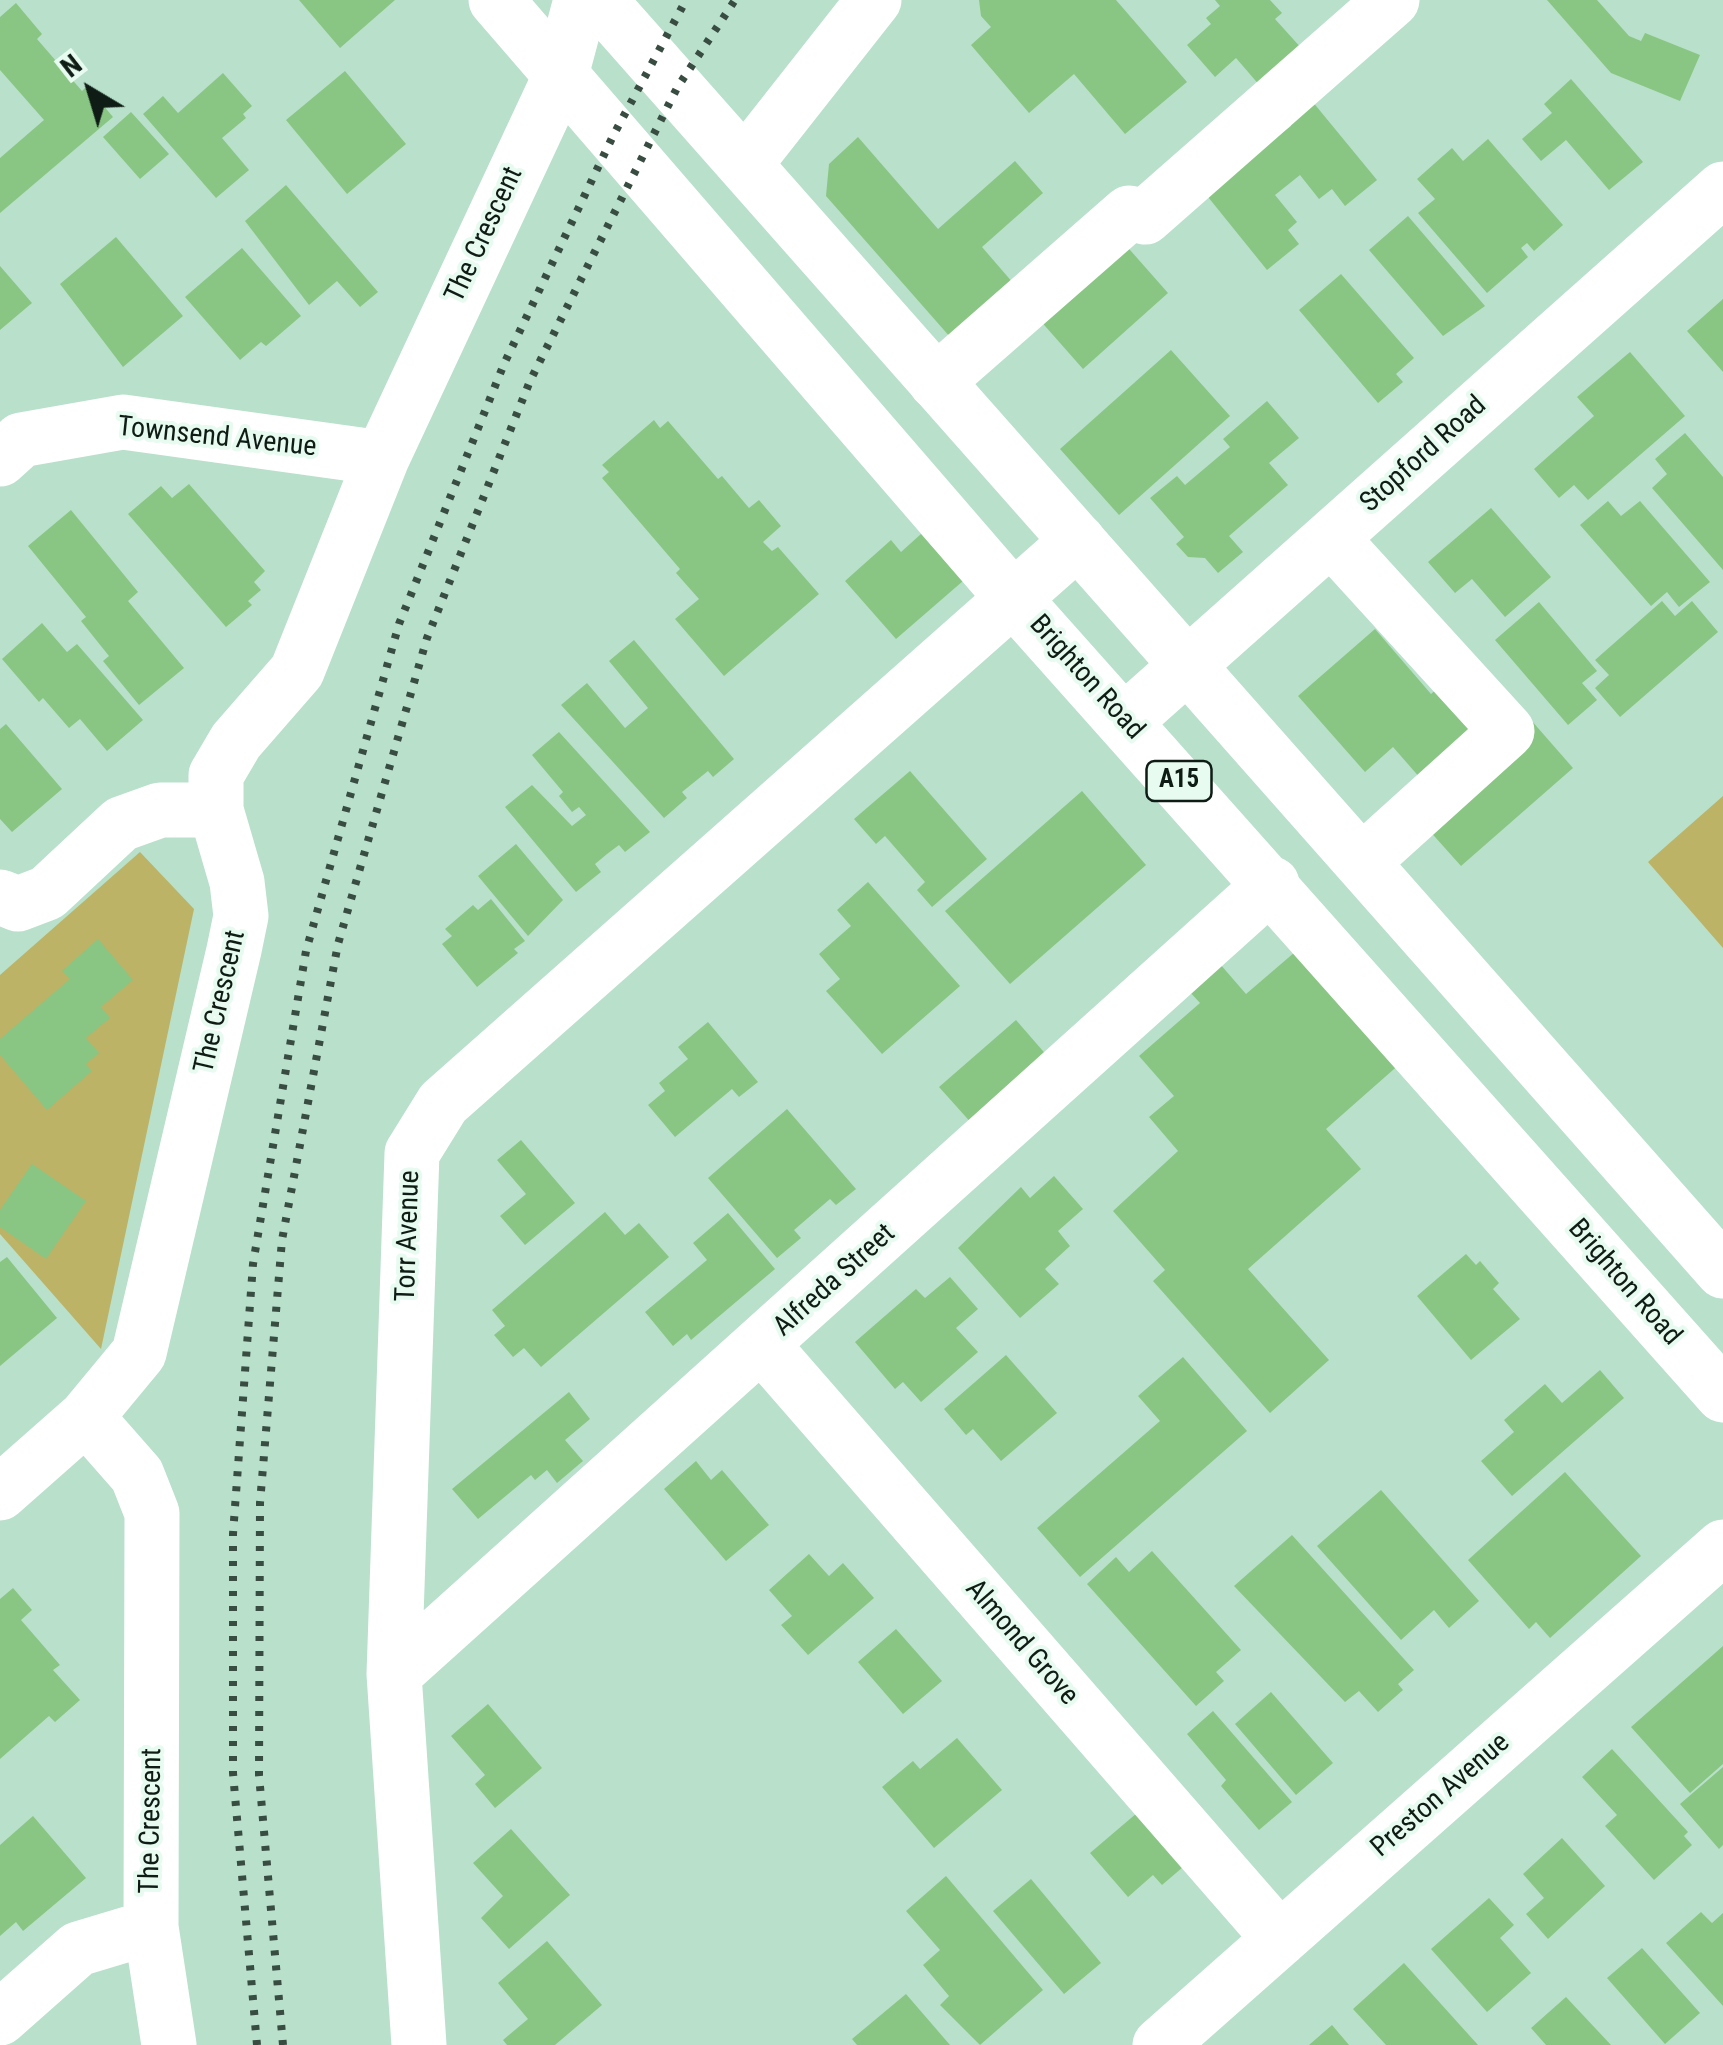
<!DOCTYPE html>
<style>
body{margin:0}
#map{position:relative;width:1723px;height:2045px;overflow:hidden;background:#b8e0cb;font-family:"Roboto Condensed",sans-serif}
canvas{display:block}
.north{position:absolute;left:40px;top:40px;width:100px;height:100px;-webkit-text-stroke:8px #e7fbf0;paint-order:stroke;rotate:322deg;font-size:28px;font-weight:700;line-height:40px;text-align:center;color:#0e1c15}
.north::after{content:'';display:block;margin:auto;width:35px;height:45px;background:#0e1c15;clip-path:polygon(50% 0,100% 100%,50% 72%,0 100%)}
</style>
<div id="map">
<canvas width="1723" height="2045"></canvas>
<div class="north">N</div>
</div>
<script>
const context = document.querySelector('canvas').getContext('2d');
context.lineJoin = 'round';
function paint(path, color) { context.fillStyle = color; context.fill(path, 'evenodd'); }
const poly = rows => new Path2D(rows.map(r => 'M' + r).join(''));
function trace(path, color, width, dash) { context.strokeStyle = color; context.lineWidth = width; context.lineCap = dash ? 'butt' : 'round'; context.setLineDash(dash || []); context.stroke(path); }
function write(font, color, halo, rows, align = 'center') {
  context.font = font + ' "Roboto Condensed",sans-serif'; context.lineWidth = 8; context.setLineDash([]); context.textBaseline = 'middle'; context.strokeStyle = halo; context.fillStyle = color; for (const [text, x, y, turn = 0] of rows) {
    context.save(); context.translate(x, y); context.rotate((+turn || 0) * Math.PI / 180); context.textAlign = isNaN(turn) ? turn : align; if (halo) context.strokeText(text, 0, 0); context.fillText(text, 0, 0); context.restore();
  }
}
const green = poly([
 [1723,796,1723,948,1648,862],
 [140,852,194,909,101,1349,0,1234,0,975]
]);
const building = poly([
 [299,0,395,0,340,48],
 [979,0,1116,0,1187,82,1125,134,1074,74,1029,113,971,45,991,27,981,16],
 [1215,0,1270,0,1282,13,1275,19,1303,50,1261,87,1236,58,1215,77,1187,45,1211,24,1206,18,1220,6],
 [1547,0,1597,0,1629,36,1641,41,1645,33,1700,55,1680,101,1611,73],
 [16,3,42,34,37,39,82,91,87,86,113,117,0,213,0,158,44,120,0,70,0,17],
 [345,71,406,144,347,194,286,120],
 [223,73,252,106,243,114,246,118,222,138,249,170,216,198,143,114,163,96,178,113],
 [1571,79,1643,162,1609,190,1566,140,1541,161,1522,139,1552,113,1544,104],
 [1312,101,1377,180,1345,206,1332,189,1319,199,1300,175,1275,195,1297,222,1288,230,1299,244,1267,270,1204,192,1291,126,1288,121],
 [131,112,169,154,140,179,103,137],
 [858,137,938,229,1015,161,1043,193,982,247,1020,291,958,346,826,196,829,164],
 [1488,139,1563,225,1534,251,1527,243,1521,248,1528,257,1487,293,1418,213,1435,199,1417,179,1452,148,1463,161],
 [286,185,378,292,360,307,337,281,309,305,245,221],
 [1408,216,1485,306,1443,336,1369,250],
 [116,237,183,316,123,367,60,284],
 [1123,242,1168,293,1083,369,1038,318],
 [242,248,301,316,266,346,261,342,240,360,185,297],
 [0,266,32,303,0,330],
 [1341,274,1414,358,1396,374,1403,382,1378,403,1299,310],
 [1723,299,1723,372,1687,331],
 [1171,350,1230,416,1119,515,1060,449],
 [1630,352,1685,416,1588,500,1574,485,1559,498,1534,469,1594,416,1577,397],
 [1267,401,1299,438,1269,463,1288,485,1229,536,1243,552,1218,573,1205,558,1188,557,1176,544,1184,537,1150,498,1177,476,1185,485,1230,447,1223,439],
 [654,420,660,428,668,421,718,479,722,476,749,508,759,500,781,526,763,542,772,551,778,547,819,594,724,676,675,619,699,599,676,573,680,569,602,478,609,472,602,465],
 [1685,433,1723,477,1723,570,1652,488,1667,474,1655,459],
 [189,484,265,571,254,582,261,590,248,601,252,605,226,627,128,514,161,486,172,498],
 [1608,501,1621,516,1640,501,1710,582,1679,607,1667,592,1651,606,1580,525],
 [1491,508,1551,577,1505,617,1472,579,1455,593,1428,562],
 [71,510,138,592,128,601,184,668,139,705,103,661,109,656,81,621,86,617,28,546],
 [921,534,963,581,896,639,845,581,891,540,901,552],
 [1662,601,1675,616,1692,601,1718,632,1620,717,1595,688,1609,675,1595,660],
 [1539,602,1597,671,1582,683,1597,700,1568,725,1495,640],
 [42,623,67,652,77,644,143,720,107,751,80,719,69,728,43,698,39,702,2,659],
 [1375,629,1431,694,1438,688,1483,740,1428,787,1393,747,1365,772,1298,696],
 [634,640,734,759,713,777,708,771,682,792,687,798,664,818,561,705,587,683,625,728,648,708,609,661],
 [1531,720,1573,768,1461,866,1427,828],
 [6,724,62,789,12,832,0,819,0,729],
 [559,732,650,832,625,852,619,845,607,854,595,864,601,872,576,892,505,807,532,785,572,826,586,815,579,807,572,812,559,796,563,792,532,755],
 [910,771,987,859,932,907,917,890,925,882,885,836,876,844,854,819],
 [1082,791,1146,865,1010,984,945,911],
 [516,844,563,900,528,936,478,876],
 [868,882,960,986,882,1054,826,991,840,979,819,954,851,926,837,910],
 [491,899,525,941,514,949,518,953,477,987,442,944,452,936,445,929,473,905,478,910],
 [98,939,133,980,101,1007,110,1018,86,1038,99,1053,86,1064,92,1071,47,1110,0,1055,0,1039,70,979,62,971],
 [1302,946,1402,1062,1326,1129,1361,1169,1248,1269,1329,1360,1270,1413,1153,1281,1165,1270,1113,1211,1178,1151,1149,1117,1174,1096,1139,1056,1200,1003,1189,991,1220,964,1246,994],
 [1016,1020,1049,1058,974,1126,939,1087],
 [708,1022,758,1082,739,1097,732,1089,675,1137,648,1105,665,1091,659,1083,688,1059,678,1047],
 [787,1109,856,1189,836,1205,830,1199,794,1230,801,1238,777,1258,708,1178],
 [521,1140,575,1203,525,1245,500,1216,526,1194,497,1160],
 [32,1164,86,1201,46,1259,0,1227,0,1210],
 [1054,1176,1083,1209,1058,1231,1070,1246,1045,1269,1059,1284,1020,1318,958,1248,1021,1187,1030,1198],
 [605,1212,625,1235,639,1223,669,1257,541,1367,524,1348,513,1357,494,1335,505,1326,492,1310],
 [728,1213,775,1269,691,1340,687,1334,673,1346,645,1312,707,1260,693,1243],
 [1466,1254,1476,1265,1480,1261,1499,1283,1493,1289,1520,1319,1471,1360,1417,1296],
 [7,1257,57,1318,0,1366,0,1262],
 [950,1277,978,1309,956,1328,978,1352,921,1402,903,1382,895,1389,855,1342,916,1289,925,1298],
 [1006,1355,1057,1413,1001,1461,973,1429,966,1435,944,1409],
 [1183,1357,1247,1431,1080,1577,1037,1528,1160,1421,1138,1396],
 [1600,1370,1624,1398,1512,1496,1481,1461,1514,1432,1504,1420,1545,1384,1562,1403],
 [569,1392,590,1419,565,1440,583,1461,557,1483,547,1470,535,1480,531,1475,478,1519,452,1489],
 [696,1461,711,1480,722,1470,769,1525,726,1561,664,1489],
 [1565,1472,1641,1556,1550,1638,1536,1622,1529,1629,1468,1560],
 [1381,1490,1479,1601,1449,1628,1434,1610,1401,1640,1317,1546],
 [1292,1535,1414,1670,1398,1684,1403,1690,1378,1712,1359,1691,1345,1702,1234,1586],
 [1152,1551,1241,1650,1216,1672,1224,1681,1196,1706,1087,1584,1116,1557,1129,1572],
 [809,1554,829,1576,843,1563,874,1598,808,1655,781,1625,792,1616,769,1590],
 [13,1588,32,1610,21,1620,60,1665,53,1670,80,1700,55,1722,49,1716,0,1759,0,1599],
 [896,1629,942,1681,903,1714,858,1662],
 [1723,1646,1723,1764,1690,1793,1631,1727],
 [1271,1692,1333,1763,1296,1795,1235,1724],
 [488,1704,542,1768,495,1808,475,1784,485,1775,451,1736],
 [1213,1711,1292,1802,1259,1830,1221,1786,1226,1780,1187,1734],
 [957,1738,1002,1790,934,1848,882,1787,913,1761,920,1769],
 [1612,1749,1688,1832,1684,1836,1692,1845,1654,1880,1605,1826,1617,1815,1582,1777],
 [1723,1767,1723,1845,1719,1849,1680,1804],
 [1144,1807,1190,1861,1162,1885,1153,1875,1128,1897,1090,1853],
 [33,1816,86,1878,23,1931,16,1922,0,1936,0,1845],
 [511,1829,570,1895,509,1949,481,1918,503,1896,473,1863],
 [1562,1838,1605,1886,1548,1939,1526,1914,1544,1898,1523,1874],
 [946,1876,1043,1990,980,2045,940,2005,949,1996,923,1965,940,1950,906,1911],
 [1031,1879,1101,1963,1064,1994,993,1911],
 [1489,1898,1514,1925,1500,1938,1531,1973,1487,2012,1431,1949],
 [1701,1912,1712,1923,1723,1913,1723,2006,1666,1943],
 [547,1941,602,2005,555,2045,507,2045,503,2040,528,2019,498,1983],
 [1642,1948,1700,2013,1665,2044,1607,1978],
 [1404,1963,1478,2045,1386,2045,1353,2009],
 [906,1994,950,2045,857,2045,852,2039],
 [1566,1997,1611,2045,1546,2045,1531,2028],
 [1332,2025,1349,2045,1309,2045]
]);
const minor = poly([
 [745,164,874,0],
 [936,382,1129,213,1145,217,1392,0],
 [0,459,21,440,123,422,382,458],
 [1331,538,1507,731,1363,861],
 [1125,721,1723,189],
 [0,897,18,904,47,893,121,824,160,810,216,810],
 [763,1346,1280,1939],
 [0,1493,86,1417],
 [394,1674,1272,884],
 [0,2018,78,1949,151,1927],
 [169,2045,151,1927,152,1513,137,1475,86,1417,139,1353,234,950,241,916,237,882,216,810,216,775,236,741,297,671,382,458,561,75,581,0],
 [419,2045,394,1674,412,1153,443,1103,1078,541],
 [1160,2045,1723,1547]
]);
const major = poly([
 [496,0,1013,598,1723,1395],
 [599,0,1723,1271]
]);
const rail = poly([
 [257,2045,233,1773,233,1534,253,1264,306,951,399,624,504,364,613,136,686,0],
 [283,2045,259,1775,260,1503,282,1240,338,944,427,638,530,381,677,88,735,0]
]);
const shields = [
 [1179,781,65]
];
const shieldNames = [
 ["A15",1179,781]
];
const streetNames = [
 ["The Crescent",485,235,-65],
 ["Townsend Avenue",217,438,6],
 ["Stopford Road",1424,455,-42],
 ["Brighton Road",1086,678,48],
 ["The Crescent",221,1002,-77],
 ["Torr Avenue",409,1236,-88],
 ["Alfreda Street",835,1281,-42],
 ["Brighton Road",1624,1283,49],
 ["Almond Grove",1021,1643,49],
 ["Preston Avenue",1441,1796,-41],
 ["The Crescent",152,1821,-89]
];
paint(green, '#bcb367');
paint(building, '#89c683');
trace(minor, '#fff', 55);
trace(major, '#fff', 55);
trace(rail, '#384c42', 8, [5, 10]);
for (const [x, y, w] of shields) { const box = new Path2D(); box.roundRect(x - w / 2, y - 20, w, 40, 8); context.fillStyle = '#e7fbf0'; context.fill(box); trace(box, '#0e1c15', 2.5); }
write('bold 25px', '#0e1c15', null, shieldNames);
write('28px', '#0e1c15', '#e7fbf0', streetNames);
</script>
